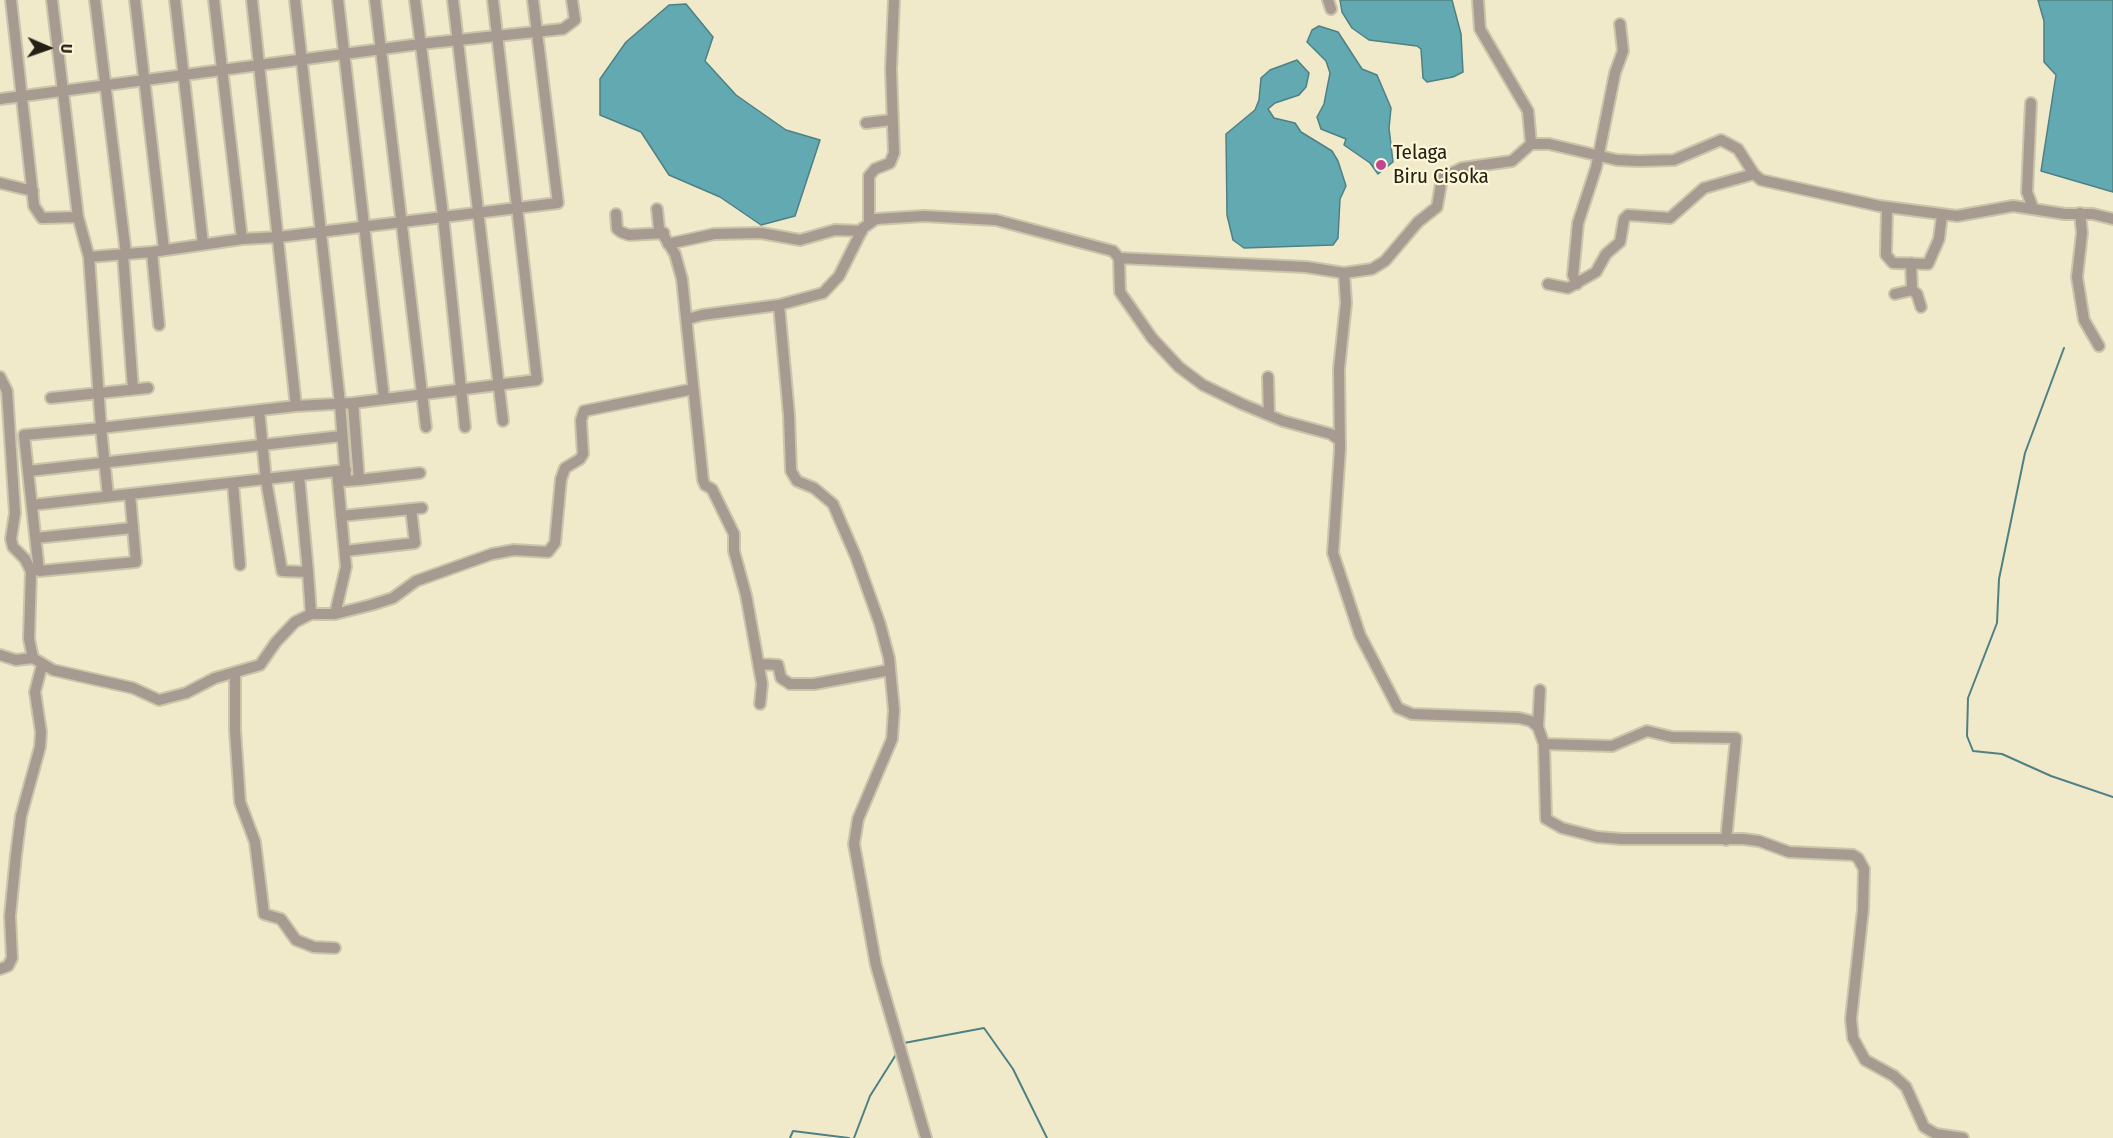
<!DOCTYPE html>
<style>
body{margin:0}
#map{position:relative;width:2113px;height:1138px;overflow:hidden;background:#f0eacb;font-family:"Fira Sans Condensed",sans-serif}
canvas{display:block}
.north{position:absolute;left:18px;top:18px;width:60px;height:60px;-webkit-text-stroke:4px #fdf7d8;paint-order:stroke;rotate:92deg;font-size:16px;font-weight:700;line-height:24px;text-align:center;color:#232015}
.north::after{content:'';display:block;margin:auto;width:21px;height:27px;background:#232015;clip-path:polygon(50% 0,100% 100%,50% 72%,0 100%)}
</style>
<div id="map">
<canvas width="2113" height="1138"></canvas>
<div class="north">U</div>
</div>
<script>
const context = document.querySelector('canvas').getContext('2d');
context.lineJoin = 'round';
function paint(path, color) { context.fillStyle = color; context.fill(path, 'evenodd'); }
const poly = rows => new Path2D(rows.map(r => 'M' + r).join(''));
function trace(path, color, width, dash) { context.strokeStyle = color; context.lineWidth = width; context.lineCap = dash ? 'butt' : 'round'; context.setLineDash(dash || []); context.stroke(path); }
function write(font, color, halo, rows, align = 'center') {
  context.font = font + ' "Fira Sans Condensed",sans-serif'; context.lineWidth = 4.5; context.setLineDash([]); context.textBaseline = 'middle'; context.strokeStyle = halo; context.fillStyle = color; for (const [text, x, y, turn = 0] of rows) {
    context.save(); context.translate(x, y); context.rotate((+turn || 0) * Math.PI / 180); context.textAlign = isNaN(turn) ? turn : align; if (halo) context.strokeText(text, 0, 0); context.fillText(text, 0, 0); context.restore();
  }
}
const water = poly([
 [1340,0,1452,0,1461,34,1463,72,1453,77,1427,82,1423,78,1421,49,1417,46,1369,40,1352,28,1342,12,1340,0],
 [2038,0,2113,0,2113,192,2041,171,2056,75,2044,62,2044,21,2038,0],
 [686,4,713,37,705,61,736,95,786,130,820,140,795,216,761,225,720,197,669,175,641,132,600,115,600,79,626,42,669,5,686,4],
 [1319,26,1338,32,1362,69,1377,75,1391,108,1389,128,1393,162,1378,174,1370,163,1344,145,1346,139,1321,129,1317,117,1324,104,1330,73,1326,61,1307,42,1312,30,1319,26],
 [1297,60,1309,73,1306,87,1299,95,1275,103,1268,109,1274,118,1295,123,1301,132,1332,151,1338,161,1346,186,1340,199,1338,238,1333,245,1244,248,1233,240,1227,215,1226,134,1255,110,1259,100,1261,78,1270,70,1297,60]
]);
const stream = poly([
 [2064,348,2025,453,1999,579,1997,623,1968,698,1967,736,1973,751,2002,754,2051,776,2113,797],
 [904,1043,984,1028,1013,1069,1047,1138],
 [790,1138,793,1131,849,1138],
 [854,1138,870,1096,897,1053]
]);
const street = poly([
 [11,0,34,206,42,218,78,217],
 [52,0,78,217,89,257,101,428,296,406,353,403,537,380,493,0],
 [95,0,126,254],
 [135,0,164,249],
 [175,0,203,244],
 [214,0,242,239],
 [252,0,296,406],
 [295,0,340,403,346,481,359,480,353,403],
 [338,0,384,398],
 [375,0,426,427],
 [415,0,443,215,465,427],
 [453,0,503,421],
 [1328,0,1331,9],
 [0,99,420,44,563,29,575,20,572,0],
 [2031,103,2027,192,2033,208],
 [866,123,891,120],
 [1531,144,1549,144,1617,160,1639,161,1674,160,1721,140,1738,149,1754,174,1761,180,1879,206,1957,216,2013,206,2065,214,2093,214,2113,219],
 [0,183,33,191],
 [1887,208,1886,255,1893,263,1928,264,1939,239,1942,215],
 [657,209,659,228,675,254,682,279,703,480,705,485,712,489,734,534,734,551,746,595,762,684,760,704],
 [2080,213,2082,233,2077,277,2084,320,2099,346],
 [616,214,617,229,621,232,629,235,664,233],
 [869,222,869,176,875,169,890,163,894,153,891,69,894,0],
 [668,244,714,234,761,233,800,240,835,230,862,231],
 [152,252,159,325],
 [123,254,133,389],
 [89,257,152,252,242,239,279,237,558,203,533,0],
 [1119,258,1306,267,1344,273,1372,269,1385,261,1418,222,1437,207,1442,178,1462,168,1512,161,1531,144,1528,111,1480,29,1478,0],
 [1344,273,1346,303,1339,369,1340,449,1333,553,1360,635,1398,708,1412,714,1519,718,1531,721,1538,727,1544,744,1546,819,1562,828,1597,837,1622,839,1743,839,1759,841,1789,852,1853,855,1858,858,1864,869,1863,910,1851,1019,1853,1038,1865,1060,1894,1076,1906,1087,1924,1127,1936,1134,1963,1138],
 [1548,284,1568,288,1596,272,1606,254,1620,242,1624,219,1628,215,1670,218,1704,188,1754,174],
 [1577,284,1573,275,1578,223,1596,168,1615,73,1623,51,1620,24],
 [1912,290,1917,294,1921,307],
 [1895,294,1912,290,1911,263],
 [779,305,789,415,791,471,797,481,814,488,833,504,856,557,880,624,889,658,894,710,892,739,858,819,854,844,876,965,926,1138],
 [688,319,702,315,779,305,823,293,839,276,863,228,876,219,924,216,996,220,1113,251,1119,258,1120,292,1152,338,1179,367,1203,385,1242,404,1283,421,1331,434,1339,440],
 [0,377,7,391,15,513,11,539,13,547,25,559,31,571,29,639,33,658,53,670,133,688,159,700,186,693,215,678,260,665,276,642,295,622,311,614,335,614,371,605,393,598,416,581,492,554,514,550,548,552,555,543,561,479,565,468,580,459,583,454,581,420,584,411,693,389],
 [1268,377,1269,415],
 [51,398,148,388],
 [259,410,266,480,282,571,308,572,311,614],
 [29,471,342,436],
 [299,476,308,572],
 [359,480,420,473],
 [233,484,240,565],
 [108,496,101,428,24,435,39,571,136,562,130,495],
 [32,505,346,470],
 [341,516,422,508],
 [36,538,132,528],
 [345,551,415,543,411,509],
 [335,614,346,567,337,471],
 [0,655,16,660,33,658],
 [759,664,778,665,781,678,790,684,814,684,890,670],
 [235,673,235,730,240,802,255,842,264,914,281,919,296,940,314,947,335,948],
 [1538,727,1540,690],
 [1544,744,1612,746,1647,731,1672,737,1736,738,1726,840],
 [0,969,8,966,12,958,10,916,16,855,21,816,40,747,41,732,35,692,42,665]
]);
const markers = [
 [1381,165,6,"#c3448f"]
];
const poiNames = [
 ["Telaga",1393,153],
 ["Biru Cisoka",1393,177]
];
paint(water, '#62a9b2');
trace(water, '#4f8083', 1.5);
trace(stream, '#4f8083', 2);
trace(street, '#cbc6aa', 14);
trace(street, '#a69a91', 10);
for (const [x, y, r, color] of markers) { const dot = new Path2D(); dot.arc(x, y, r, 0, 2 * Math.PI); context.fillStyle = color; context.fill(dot); trace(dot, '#fdf7d8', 2); }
write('21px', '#232015', '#fdf7d8', poiNames, 'left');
</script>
